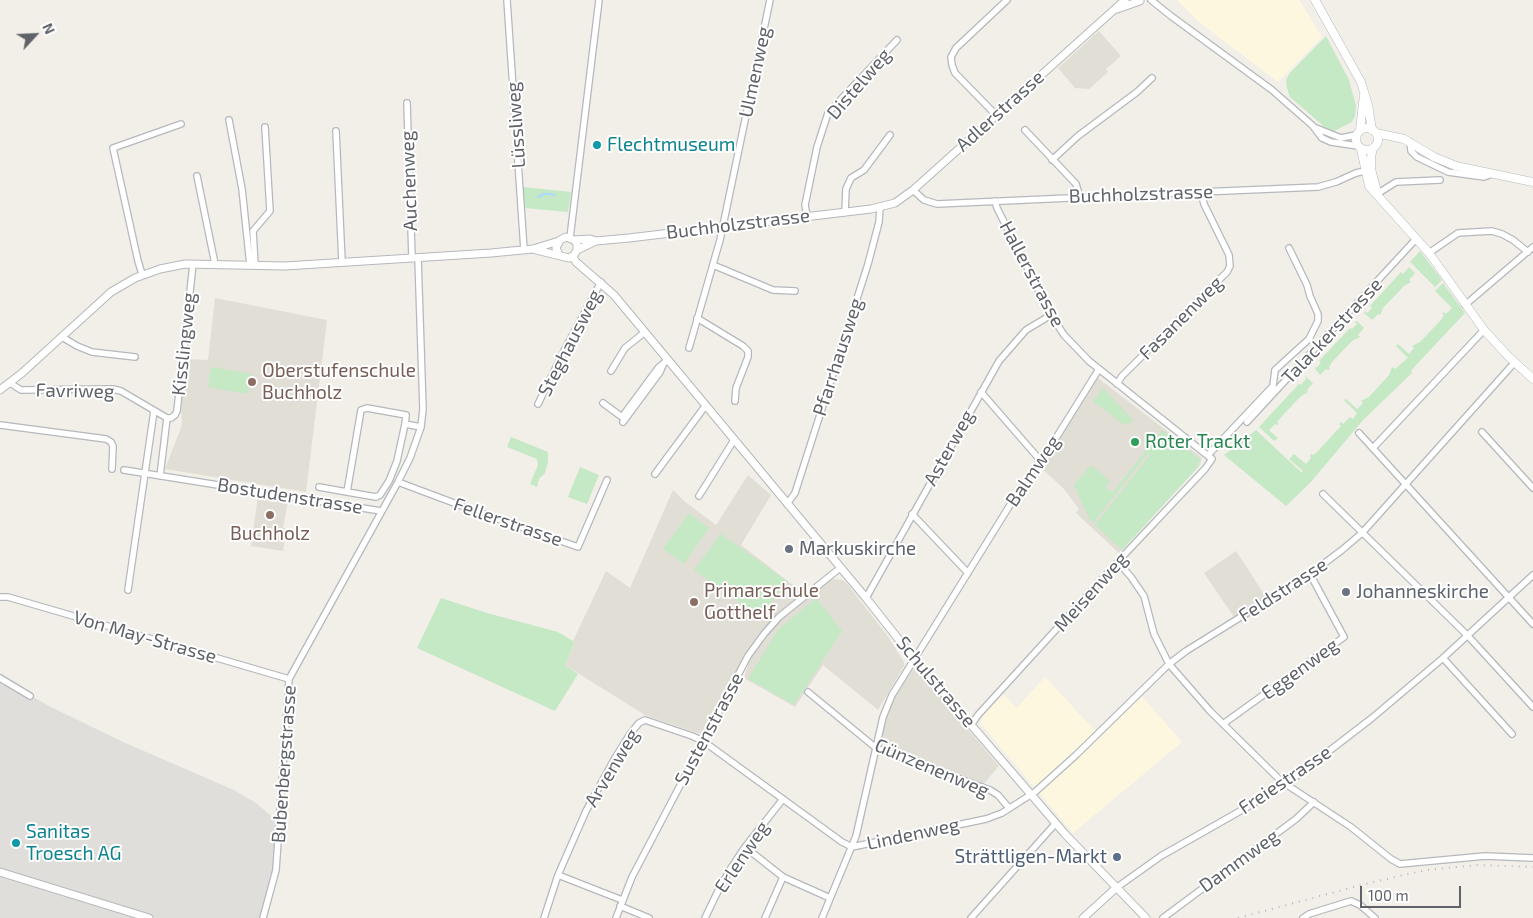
<!DOCTYPE html>
<meta charset="utf-8">
<style>
body{margin:0}
#map{position:relative;width:1533px;height:918px;overflow:hidden;background:#f1efe8;font-family:"Exo 2",sans-serif}
canvas{display:block}
.north{position:absolute;left:10px;top:10px;width:50px;height:50px;-webkit-text-stroke:4px #fff;paint-order:stroke;rotate:65deg;font-size:14px;font-weight:700;line-height:20px;text-align:center;color:#5f6368}
.north::after{content:'';display:block;margin:auto;width:18px;height:22px;background:#5f6368;clip-path:polygon(50% 0,100% 100%,50% 72%,0 100%)}
.scale{position:absolute;left:1360px;top:886px;width:101px;height:22px;box-sizing:border-box;border:2px solid #5f6368;border-top:0;padding-left:6px;font-size:15px;line-height:18px;white-space:nowrap;color:#5f6368;-webkit-text-stroke:4px #fff;paint-order:stroke}
</style>
<div id="map">
<canvas width="1533" height="918"></canvas>
<div class="north">N</div>
<div class="scale">100 m</div>
</div>
<script>
const context = document.querySelector('canvas').getContext('2d');
context.lineJoin = 'round';
function paint(path, color) { context.fillStyle = color; context.fill(path, 'evenodd'); }
const poly = rows => new Path2D(rows.map(r => 'M' + r).join(''));
function trace(path, color, width, dash) { context.strokeStyle = color; context.lineWidth = width; context.lineCap = dash ? 'butt' : 'round'; context.setLineDash(dash || []); context.stroke(path); }
function write(font, color, halo, rows, align = 'center') {
  context.font = font + ' "Exo 2",sans-serif'; context.lineWidth = 4; context.setLineDash([]); context.textBaseline = 'middle'; context.strokeStyle = halo; context.fillStyle = color; for (const [text, x, y, turn = 0] of rows) {
    context.save(); context.translate(x, y); context.rotate((+turn || 0) * Math.PI / 180); context.textAlign = isNaN(turn) ? turn : align; if (halo) context.strokeText(text, 0, 0); context.fillText(text, 0, 0); context.restore();
  }
}
const commercial = poly([
 [1177,0,1299,0,1322,37,1278,82,1199,22],
 [1045,677,1098,734,1139,693,1182,742,1073,833,981,724,982,717,1003,694,1017,708]
]);
const industrial = poly([
 [0,679,51,707,123,742,234,790,256,803,280,823,276,870,263,918,0,918]
]);
const education = poly([
 [1099,31,1121,56,1106,69,1108,72,1089,89,1075,88,1058,68],
 [215,298,327,320,306,492,165,469,182,425,181,404,188,359,208,360],
 [1098,378,1202,458,1200,465,1119,553,1076,513,1079,509,1063,488,1040,467,1095,381],
 [748,475,771,495,741,545,806,595,779,617,755,645,706,736,645,715,565,665,574,645,573,641,606,571,630,588,673,490,684,501,716,525],
 [258,496,288,501,283,528,287,529,283,551,251,546],
 [1236,551,1266,597,1234,617,1204,573],
 [833,579,843,580,847,584,887,635,904,662,904,666,878,710,823,665,795,707,744,678,748,665,747,663,756,650,779,621,828,581],
 [915,667,999,766,981,787,876,748,886,707]
]);
const green = poly([
 [1326,36,1349,80,1356,106,1355,116,1352,122,1334,131,1327,129,1290,97,1287,88,1286,80,1289,74],
 [523,187,571,192,568,212,525,208],
 [1420,251,1442,280,1435,287,1410,262],
 [1409,267,1415,273,1409,280,1411,282,1404,286,1383,308,1380,315,1378,314,1372,320,1364,313,1365,311,1367,313,1372,308,1370,306,1401,272,1403,274],
 [1443,283,1465,313,1417,364,1411,371,1412,373,1364,419,1310,483,1286,506,1224,455,1256,430,1302,473,1303,471,1289,459,1294,454,1306,464,1311,458,1310,456,1311,454,1313,455,1317,452,1341,426,1339,424,1341,422,1343,424,1350,417,1353,419,1357,413,1344,400,1346,399,1357,409,1363,403,1361,401,1369,397,1389,375,1392,367,1395,369,1408,358,1396,346,1398,344,1409,354,1414,348,1412,346,1420,342,1441,320,1444,315,1442,314,1444,312,1446,314,1452,308,1435,291],
 [1357,321,1364,328,1358,335,1360,337,1352,341,1332,362,1329,367,1330,369,1328,370,1326,369,1320,375,1314,367,1316,368,1321,363,1319,361,1350,328,1352,329,1357,324,1355,322],
 [211,367,252,374,248,394,208,387],
 [1305,376,1313,383,1307,390,1308,392,1301,396,1284,414,1277,422,1279,424,1277,425,1275,424,1269,430,1278,438,1274,441,1259,427,1299,384,1301,385,1306,379],
 [1103,388,1133,420,1130,424,1127,423,1124,425,1093,401],
 [1162,430,1201,460,1196,466,1198,467,1122,550,1095,525,1150,455,1148,453,1093,523,1090,520,1074,485,1091,465,1110,481,1107,486,1108,490,1113,492],
 [511,437,548,452,548,462,545,473,539,479,537,487,530,484,538,465,537,459,507,447],
 [580,467,599,475,587,504,568,497],
 [689,513,709,528,684,564,663,549],
 [721,534,787,581,761,618,694,570],
 [441,598,487,613,558,632,573,641,574,644,565,665,578,674,555,711,417,648],
 [816,598,842,631,794,705,748,679,778,630]
]);
const stream = poly([
 [538,197,544,194,552,194,555,196]
]);
const minor = poly([
 [507,0,524,250],
 [1151,0,1171,16,1272,90,1313,126,1322,138,1331,142,1358,146],
 [407,103,412,258],
 [996,115,955,73,952,65,951,57,956,48,1007,0],
 [229,120,242,189,250,265],
 [1316,128,1341,138,1356,135],
 [1025,130,1076,184,1080,197],
 [336,131,342,262],
 [1410,142,1411,151,1417,157,1448,172,1484,177,1492,174],
 [1052,160,1078,136,1137,92,1152,78],
 [197,176,215,264],
 [913,190,924,200,937,204,1201,192,1318,187,1336,182,1356,173,1369,170],
 [1377,194,1396,182,1440,180],
 [845,212,846,189,851,178,864,170,890,135],
 [807,216,805,205,817,147,828,113,897,40],
 [570,238,599,0],
 [1429,253,1458,233,1492,231,1502,234,1513,240,1528,252],
 [255,265,253,231,270,211,265,127],
 [713,265,773,290,795,291],
 [142,274,138,261,113,148,181,124],
 [1465,305,1533,247],
 [697,318,743,346,748,351,748,357,736,388,735,401],
 [62,337,77,346,92,352,135,357],
 [689,348,720,240,770,0],
 [611,371,625,348,645,332],
 [10,383,21,390,113,389,121,391,167,418],
 [1117,384,1122,376,1227,272,1230,266,1229,255,1204,204,1201,192],
 [981,392,1040,460],
 [603,403,622,417,659,367,668,360],
 [538,404,564,351,601,282],
 [167,418,171,418,175,415,177,411,193,264],
 [623,422,660,372,663,365],
 [1247,422,1416,239],
 [405,424,397,461,389,481,380,495,376,497,347,492,361,410,367,408,406,415,405,424,421,427],
 [0,425,106,439,111,442,113,446,112,469],
 [1482,432,1533,488],
 [1359,433,1533,624],
 [1373,448,1484,330],
 [1208,455,1273,386,1275,370,1309,339,1318,321,1318,314,1310,296,1307,285,1289,248],
 [124,470,381,511],
 [655,474,706,405],
 [160,476,167,418],
 [398,482,478,512,578,547,607,480],
 [319,487,347,492],
 [1323,494,1468,636,1533,707],
 [699,496,734,440],
 [787,504,795,493,868,264,879,222,880,207],
 [912,514,968,573],
 [1118,562,1131,577,1144,596,1154,634,1169,664,1210,711,1281,781,1351,827,1391,859,1400,864,1485,856,1533,858],
 [128,590,154,411],
 [0,597,8,597,289,679],
 [866,598,999,361,1026,330,1051,315],
 [1443,658,1512,734],
 [0,678,30,696],
 [808,692,876,748,990,790,998,795,1009,808],
 [1223,724,1344,637,1310,574],
 [971,725,978,715,1124,555,1205,469,1212,459,1089,361,1064,335,1051,315,997,208,995,201],
 [745,847,783,877,830,898],
 [558,875,622,900],
 [1116,888,1161,856,1249,806,1294,778,1372,718,1443,658,1533,575],
 [620,906,649,918],
 [263,918,276,870,289,679,398,482,410,458,421,427,423,409,418,258],
 [544,918,558,875,586,811,615,758,630,734,639,723,645,720,692,736,703,741,842,842,852,847,986,819,1002,813,1035,792,1076,755,1169,664,1186,651,1310,574,1342,550,1362,533,1515,362],
 [616,918,632,877,748,656,764,634,779,617,840,568],
 [705,918,718,891,731,868,745,847,783,799],
 [765,918,783,877],
 [822,918,856,836,883,717,892,695,1015,497,1037,465,1046,454,1099,369],
 [971,918,1056,823],
 [1163,918,1296,819,1314,802],
 [1303,918,1309,914,1351,901,1360,905,1375,918]
]);
const tertiary = poly([
 [1117,9,1140,1],
 [574,240,590,239,596,241,629,238,871,209,895,203,913,190,1125,0],
 [536,250,569,258,574,255,577,250,577,244,574,240,566,237,560,240,556,248,559,255],
 [577,250,596,241],
 [573,257,576,262,614,295,866,598,911,655,1065,834,1146,918],
 [0,390,22,373,111,292,135,278,160,269,185,264,285,266,491,253,533,249,559,241],
 [0,872,149,918],
 [1083,918,1116,888]
]);
const secondary = poly([
 [1315,0,1361,82,1368,105,1372,130],
 '1356 139a11 11 0 1 1 22 0a11 11 0 1 1-22 0Z',
 [1360,130,1364,95],
 [1376,133,1404,139,1434,157,1456,166,1533,182],
 [1373,148,1371,157,1371,169,1377,192],
 [1361,149,1369,186,1429,253,1484,330,1508,356,1533,379]
]);
const rail = poly([
 [1238,918,1369,883,1426,870,1478,865,1533,867]
]);
const markers = [
 [597,145,5,"#0f9aa8"],
 [252,382,5,"#8d6e63"],
 [1135,442,5,"#2e9e5b"],
 [270,515,5,"#8d6e63"],
 [789,549,5,"#6b7280"],
 [1346,592,5,"#6b7280"],
 [694,602,5,"#8d6e63"],
 [16,843,5,"#0f9aa8"],
 [1117,857,5,"#5c6f8a"]
];
const streetNames = [
 ["Ulmenweg",755,72,-78],
 ["Distelweg",859,84,-49],
 ["Adlerstrasse",1000,111,-42],
 ["Lüssliweg",516,125,-94],
 ["Auchenweg",409,181,-92],
 ["Buchholzstrasse",1141,194,-2],
 ["Buchholzstrasse",738,224,-7],
 ["Hallerstrasse",1032,274,62],
 ["Fasanenweg",1181,318,-45],
 ["Talackerstrasse",1332,331,-47],
 ["Steghausweg",570,343,-63],
 ["Kisslingweg",184,344,-84],
 ["Pfarrhausweg",838,357,-72],
 ["Favriweg",75,391,1],
 ["Asterweg",949,448,-61],
 ["Balmweg",1033,471,-56],
 ["Bostudenstrasse",290,496,9],
 ["Fellerstrasse",508,522,19],
 ["Feldstrasse",1283,590,-33],
 ["Meisenweg",1091,592,-48],
 ["Von May-Strasse",145,637,16],
 ["Eggenweg",1300,669,-36],
 ["Schulstrasse",936,682,50],
 ["Sustenstrasse",709,729,-62],
 ["Bubenbergstrasse",284,764,-86],
 ["Arvenweg",612,768,-59],
 ["Günzenenweg",932,768,23],
 ["Freiestrasse",1285,780,-34],
 ["Lindenweg",913,834,-12],
 ["Erlenweg",742,857,-56],
 ["Dammweg",1239,861,-36]
];
const cultureNames = [
 ["Flechtmuseum",607,145],
 ["Sanitas",26,832],
 ["Troesch AG",26,854]
];
const educationNames = [
 ["Oberstufenschule",262,371],
 ["Buchholz",262,393],
 ["Buchholz",270,534,"center"],
 ["Primarschule",704,591],
 ["Gotthelf",704,613]
];
const leisureNames = [
 ["Roter Trackt",1145,442]
];
const worshipNames = [
 ["Markuskirche",799,549],
 ["Johanneskirche",1356,592]
];
const serviceNames = [
 ["Strättligen-Markt",1107,857]
];
paint(commercial, '#fef7e0');
paint(industrial, '#e0deda');
paint(education, '#e1ded6');
paint(green, '#c5e8c5');
trace(stream, '#aadaff', 2);
trace(minor, '#b5b8bc', 8);
trace(tertiary, '#b5b8bc', 9);
trace(secondary, '#b6babf', 9);
trace(minor, '#fff', 5.5);
trace(tertiary, '#fff', 7);
trace(secondary, '#fff', 8);
trace(rail, '#b6b7b8', 2, [1, 6]);
for (const [x, y, r, color] of markers) { const dot = new Path2D(); dot.arc(x, y, r, 0, 2 * Math.PI); context.fillStyle = color; context.fill(dot); trace(dot, '#fff', 2); }
write('19px', '#5f6368', '#fff', streetNames);
write('19px', '#0d838f', '#fff', cultureNames, 'left');
write('19px', '#785e54', '#fff', educationNames, 'left');
write('19px', '#27864d', '#fff', leisureNames, 'left');
write('19px', '#5b616d', '#fff', worshipNames, 'left');
write('19px', '#4e5e75', '#fff', serviceNames, 'right');
</script>
